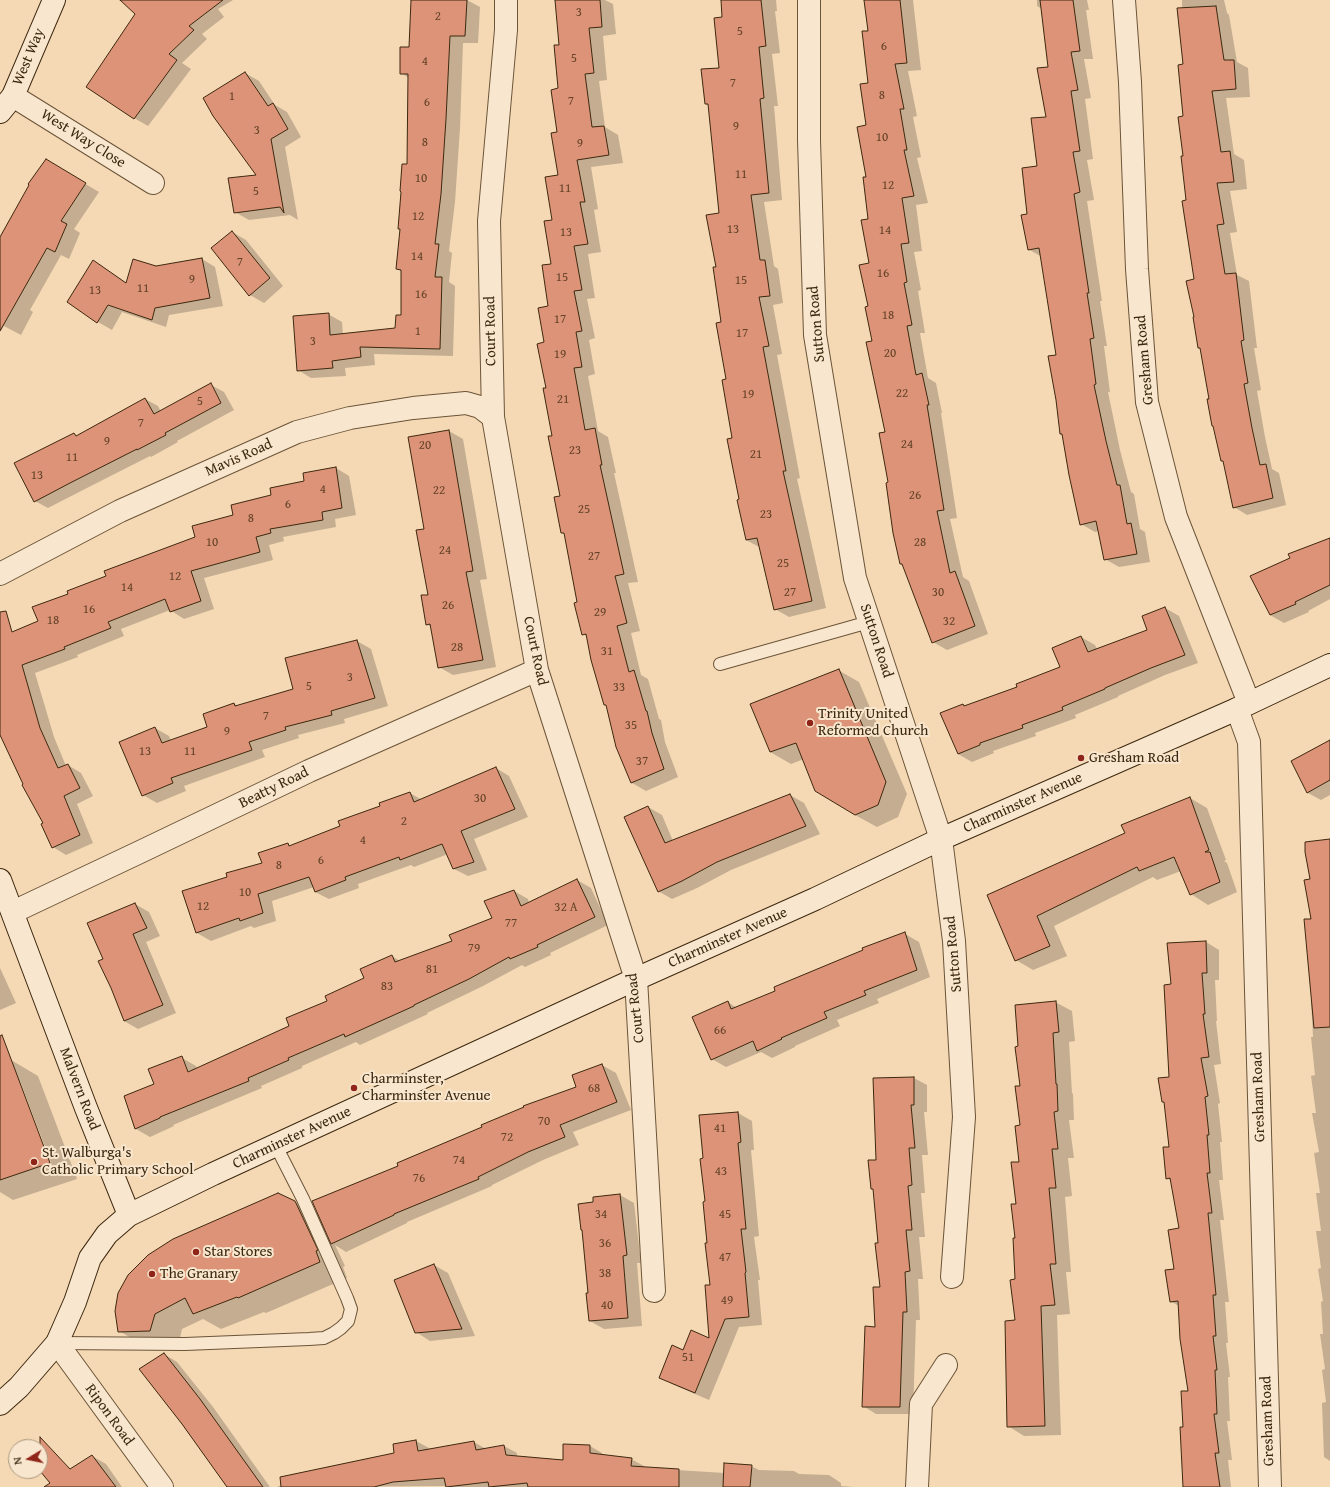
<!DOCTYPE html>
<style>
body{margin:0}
#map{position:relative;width:1330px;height:1487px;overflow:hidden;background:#f5d9b4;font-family:"Gentium Book Plus",serif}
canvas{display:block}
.north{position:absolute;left:8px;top:1439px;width:40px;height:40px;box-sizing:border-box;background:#f8e6ce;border:1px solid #ad9a82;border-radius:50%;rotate:260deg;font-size:11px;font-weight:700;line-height:16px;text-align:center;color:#3d280f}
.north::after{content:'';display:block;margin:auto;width:14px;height:18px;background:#8f2418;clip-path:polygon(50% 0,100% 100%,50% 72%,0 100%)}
</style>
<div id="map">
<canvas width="1330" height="1487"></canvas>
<div class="north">N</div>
</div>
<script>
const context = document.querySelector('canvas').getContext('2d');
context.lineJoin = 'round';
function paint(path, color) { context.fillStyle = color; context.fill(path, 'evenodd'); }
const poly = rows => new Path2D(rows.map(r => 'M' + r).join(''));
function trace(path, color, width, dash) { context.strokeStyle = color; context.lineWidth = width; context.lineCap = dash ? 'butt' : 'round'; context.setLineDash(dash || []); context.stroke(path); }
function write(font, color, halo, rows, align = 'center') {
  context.font = font + ' "Gentium Book Plus",serif'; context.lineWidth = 4; context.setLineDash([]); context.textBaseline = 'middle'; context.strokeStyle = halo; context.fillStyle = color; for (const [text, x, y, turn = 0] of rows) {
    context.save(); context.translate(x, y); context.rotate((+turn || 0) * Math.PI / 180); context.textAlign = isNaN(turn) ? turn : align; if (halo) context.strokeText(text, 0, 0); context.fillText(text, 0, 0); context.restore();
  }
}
const shadow = poly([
 [134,0,233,0,218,9,224,17,202,34,207,39,182,63,191,69,148,126,134,118,136,13],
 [412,0,467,0,480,7,478,43,463,43,460,128,455,202,449,251,452,253,449,282,455,286,453,356,374,354,375,365,345,368,346,376,311,378,298,370,328,314,342,322,343,335,396,329,402,316,402,272,397,268,401,230,399,228,408,165,409,78,401,73,410,48],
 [561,0,605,0,613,4,616,34,603,36,607,80,599,81,605,127,618,135,623,163,591,167,598,209,594,210,601,252,588,254,595,298,587,299,595,338,589,340,595,374,588,376,598,431,608,437,616,473,614,473,638,582,628,583,640,631,631,633,641,675,648,679,659,719,661,720,665,742,678,777,646,791,632,783,617,747,588,637,583,634,565,534,562,533,561,496,548,389,545,343,552,265,553,221,559,176,558,133],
 [722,0,776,0,777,11,775,11,780,53,772,54,778,106,774,106,782,200,764,202,774,266,778,269,783,303,773,305,782,354,777,355,800,478,797,479,826,608,789,617,775,609,761,548,746,540,733,439,717,267,721,214,709,106,706,104,720,69,723,18],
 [865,0,913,0,921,70,908,71,917,116,913,117,921,157,917,158,928,203,916,205,922,251,914,252,921,290,918,291,925,333,920,333,928,378,936,383,942,413,941,413,957,518,950,519,963,577,969,581,988,634,947,650,933,642,904,565,901,564,889,483,886,433,869,307,870,264,867,177,869,32],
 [1037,0,1087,0,1089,10,1086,10,1093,59,1084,59,1091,98,1085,99,1093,159,1087,160,1094,200,1087,201,1102,301,1100,301,1107,346,1104,346,1110,392,1108,392,1120,450,1131,492,1134,494,1140,529,1145,532,1150,562,1119,567,1105,559,1099,531,1095,532,1081,524,1063,435,1061,434,1057,356,1042,257,1028,249,1028,215,1047,118,1049,68,1042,9,1037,6],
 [1182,0,1224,0,1227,13,1229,15,1237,62,1248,68,1250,97,1226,98,1234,154,1244,160,1247,189,1230,191,1237,232,1230,233,1237,275,1249,281,1257,348,1254,348,1261,390,1257,391,1265,437,1272,469,1279,473,1286,505,1247,515,1234,507,1224,462,1222,460,1195,318,1195,280,1184,157,1184,65],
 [245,73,259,81,275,105,287,112,301,137,285,147,298,220,290,215,249,220,235,212,258,175],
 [60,169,99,192,74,229,80,233,69,259,61,255,30,310,33,312,21,335,4,326,0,332,0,239],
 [232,232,246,240,283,286,264,303,250,295],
 [202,259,215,267,223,306,169,315,166,327,122,312,112,330,98,322,69,301,94,261,127,283,156,267],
 [211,385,224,392,234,410,177,441,178,442,151,457,150,456,83,490,48,508,35,501,74,434,77,436,145,399,158,406,161,412],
 [449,431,463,439,487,579,480,580,496,667,453,675,439,667,431,627,427,624,429,595,425,530,409,438],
 [336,468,349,476,356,515,335,519,336,527,283,537,284,541,269,545,273,560,204,578,214,609,184,619,170,610,121,629,124,636,77,655,78,657,35,673,54,737,66,766,68,765,81,773,93,796,77,804,93,843,66,855,53,847,45,824,0,735,0,639,39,622,69,594,196,537,272,496],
 [1330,539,1330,599,1308,611,1309,612,1284,623,1270,615,1291,558],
 [1165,608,1179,616,1198,663,1165,675,1118,696,1118,697,1075,715,1076,718,1035,733,1036,736,993,751,994,753,972,762,958,754,963,705,965,706,1018,688,1061,668,1081,637,1095,645,1097,649,1148,630],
 [357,641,371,649,388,706,344,719,345,723,298,735,299,738,262,750,265,757,184,786,186,791,157,803,143,795,155,728,169,736,171,741,209,727,234,704,239,706,295,690,286,659],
 [838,670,859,682,907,794,898,817,877,827,855,815,804,759,791,764,770,752],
 [1330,741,1330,795,1321,800,1308,793,1292,761],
 [496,768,509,776,528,817,474,839,487,870,468,876,454,869,448,854,414,867,411,865,358,884,359,888,329,899,315,892,314,887,272,901,276,921,254,928,251,926,211,941,197,933,183,892,229,877,263,864,287,844,291,846,341,826,410,793,422,800],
 [790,795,804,803,820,834,731,870,697,888,672,899,658,891,648,807,662,815,673,841],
 [1190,798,1207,808,1226,860,1224,861,1227,863,1237,892,1208,905,1191,894,1181,871,1157,880,1153,877,1054,926,1067,956,1033,970,1016,960,989,896,1126,834],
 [1330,840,1330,1461,1324,1457,1322,1403,1326,1402,1322,1370,1325,1369,1320,1334,1323,1334,1321,1302,1323,1301,1318,1269,1321,1268,1316,1231,1321,1231,1316,1193,1320,1193,1314,1153,1319,1152,1312,1113,1316,1113,1311,1076,1315,1075,1311,1037,1313,1037,1311,1000,1312,1000,1311,880],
 [577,880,591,888,608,925,550,953,551,955,525,967,522,965,483,986,427,1013,428,1014,360,1045,356,1042,302,1066,302,1068,261,1086,262,1088,173,1125,174,1126,150,1137,136,1129,156,1084,182,1058,196,1066,197,1069,291,1026,365,978,392,956,400,961,453,941,493,918,514,891,528,899,529,903],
 [135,904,149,912,160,936,146,942,176,1013,138,1029,124,1021,105,959],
 [905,934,919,942,930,977,877,999,879,1003,837,1020,840,1026,795,1046,795,1047,772,1058,761,1052,726,1067,712,1059,728,1002,737,1008,777,991],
 [1206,942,1219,950,1219,980,1215,980,1217,1021,1216,1021,1221,1064,1214,1065,1220,1103,1218,1104,1222,1142,1220,1142,1223,1180,1219,1180,1224,1220,1220,1220,1229,1302,1225,1302,1228,1343,1226,1343,1230,1377,1228,1377,1230,1421,1227,1421,1232,1460,1228,1460,1231,1487,1183,1487,1184,1428,1189,1392,1179,1306,1170,1301,1180,1229,1171,1181,1167,1178,1170,1148,1165,1103,1163,1101,1170,1078,1172,985],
 [0,968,16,1003,0,1010],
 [1055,1002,1072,1011,1075,1041,1069,1042,1072,1093,1073,1094,1074,1120,1069,1120,1074,1158,1068,1158,1072,1196,1065,1197,1071,1272,1066,1272,1070,1314,1057,1315,1061,1435,1024,1436,1008,1426,1016,1321,1016,1239,1021,1126,1019,1047],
 [11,1060,38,1076,77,1179,13,1200,0,1192,0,1064],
 [18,1081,20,1081,53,1168,51,1168],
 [602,1065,616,1073,631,1110,573,1132,579,1145,543,1160,492,1185,492,1186,407,1222,407,1223,346,1252,335,1245,345,1266,343,1267,347,1278,266,1313,264,1312,221,1329,203,1319,182,1329,178,1347,147,1347,119,1331,295,1202,320,1216,399,1166,578,1087],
 [914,1078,927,1085,927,1112,924,1112,928,1155,922,1155,925,1193,921,1193,925,1237,919,1237,923,1279,918,1279,920,1320,916,1320,913,1414,876,1414,863,1406,881,1288,874,1190,872,1189,877,1161],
 [738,1113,752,1121,754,1150,751,1150,759,1236,754,1237,760,1280,758,1280,762,1325,739,1327,709,1400,674,1385,660,1377,684,1351,710,1339,711,1286,704,1159],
 [620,1195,634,1203,641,1263,637,1263,642,1326,604,1329,590,1321,589,1294,594,1198],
 [434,1265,448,1273,475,1336,430,1341,416,1332],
 [164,1354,177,1362,213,1407,270,1487,238,1487,218,1472,140,1369],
 [416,1441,429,1448,429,1450,474,1442,486,1449,504,1446,517,1453,517,1457,564,1461,590,1446,602,1453,602,1456,631,1459,644,1466,644,1468,725,1473,751,1466,759,1470,794,1471,799,1474,829,1475,841,1483,841,1486,853,1487,448,1487,446,1486,277,1487,311,1471,396,1454],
 [92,1456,106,1464,122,1487,70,1487]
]);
const building = poly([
 [120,0,223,0,189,26,194,30,169,54,177,60,134,119,86,87,135,14,120,0],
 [411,0,467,0,465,36,450,36,446,119,441,194,435,244,439,244,435,277,442,277,440,349,360,347,361,357,332,361,333,368,297,371,293,316,329,313,330,335,395,328,396,315,401,315,401,270,396,269,400,229,398,229,401,192,400,191,402,164,407,164,408,74,400,74,400,47,409,47,411,0],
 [555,0,600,0,602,27,589,28,594,73,585,74,592,127,604,126,609,155,577,160,585,202,580,202,588,244,574,246,582,290,574,291,582,331,576,332,582,367,574,368,585,430,595,428,602,465,600,465,624,574,615,576,627,623,617,626,629,672,634,670,646,711,647,711,652,733,664,769,631,783,616,747,606,705,604,705,591,660,586,634,582,635,574,603,577,602,564,533,561,533,554,497,560,496,548,436,552,436,543,388,546,388,537,344,544,342,538,308,548,306,542,265,551,264,544,221,552,220,545,177,558,175,551,133,557,132,551,90,558,88,554,45,559,45,555,0],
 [721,0,761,0,766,46,759,47,764,98,760,99,769,193,751,195,760,260,765,260,770,296,759,297,769,346,763,347,786,471,783,471,812,601,774,610,757,538,746,540,737,500,739,499,727,439,732,438,722,380,726,379,716,323,721,322,713,267,716,267,706,215,719,213,708,104,705,104,701,69,719,68,714,18,722,17,721,0],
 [864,0,900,0,907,63,895,64,904,109,900,109,907,150,904,150,914,196,902,198,909,243,901,244,907,282,904,283,912,325,907,326,916,375,922,373,929,405,927,405,944,510,937,511,950,573,955,571,975,626,932,643,902,564,900,564,893,533,886,483,888,482,879,433,885,432,866,342,872,341,865,307,868,306,859,265,869,263,861,220,868,219,863,177,866,177,857,127,866,125,860,84,868,83,862,31,868,31,864,0],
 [1040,0,1073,0,1080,51,1071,52,1078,90,1071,91,1080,151,1073,152,1080,192,1074,194,1089,293,1087,293,1094,338,1090,339,1096,384,1094,385,1106,441,1117,485,1120,485,1127,524,1131,523,1137,554,1104,560,1096,521,1080,525,1069,475,1062,434,1060,434,1056,400,1048,356,1056,355,1039,248,1028,250,1021,215,1027,214,1022,168,1037,166,1031,118,1046,117,1037,68,1048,67,1040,0],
 [1216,6,1224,60,1234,60,1236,89,1212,91,1221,152,1230,151,1234,182,1217,183,1224,224,1217,225,1225,274,1236,273,1244,340,1241,341,1248,383,1244,384,1252,428,1260,465,1266,464,1273,498,1233,508,1223,461,1221,461,1213,426,1212,426,1207,399,1209,399,1200,348,1198,348,1193,317,1194,317,1186,281,1194,279,1182,201,1186,200,1181,156,1183,156,1178,117,1183,116,1178,65,1183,64,1177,8,1216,6],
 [245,72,268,106,273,103,288,129,271,139,284,213,280,207,234,213,228,178,256,175,213,116,203,98,245,72],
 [46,159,86,183,61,221,67,224,55,252,47,248,0,331,0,237,29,185,28,184,46,159],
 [232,231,270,278,249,296,211,248,232,231],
 [202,258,210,298,155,308,152,320,108,305,97,323,67,302,93,260,126,283,133,259,156,266,202,258],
 [211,383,221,403,165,433,166,435,137,450,137,449,70,483,34,502,14,463,74,433,76,436,145,398,154,414,211,383],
 [449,430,473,571,466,572,483,660,438,668,430,624,426,625,421,595,428,595,416,530,424,529,408,437,449,430],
 [336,467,342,508,322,512,323,520,270,529,271,533,256,537,260,552,191,571,201,601,170,612,165,599,108,622,111,628,64,647,65,649,22,665,40,728,58,768,68,764,80,788,64,796,80,835,52,848,41,824,43,823,22,785,23,784,0,735,0,612,6,611,12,632,38,621,32,607,68,594,67,591,106,576,104,571,195,537,192,526,233,515,231,505,271,495,270,488,304,481,303,473,336,467],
 [1330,538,1330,585,1295,602,1296,604,1270,615,1250,576,1290,558,1288,554,1330,538],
 [1165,607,1185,655,1151,668,1105,688,1105,689,1062,707,1063,710,1022,725,1023,728,980,743,980,745,958,754,940,713,963,704,964,706,1017,687,1016,684,1060,667,1052,648,1081,636,1088,652,1147,630,1142,616,1165,607],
 [357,640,375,698,331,711,332,715,285,727,286,730,249,742,252,750,171,778,173,783,142,796,119,742,155,727,162,743,207,727,203,714,234,703,235,706,293,689,285,658,357,640],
 [839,669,886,782,878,805,855,815,815,791,796,743,770,752,750,704,839,669],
 [1330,740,1330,780,1307,793,1291,761,1330,740],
 [496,767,515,809,461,831,474,862,453,869,442,844,400,860,399,857,345,877,346,880,315,892,309,877,258,894,263,913,240,921,239,918,196,933,182,891,227,877,226,873,262,863,258,853,288,843,289,846,340,826,338,821,380,806,379,803,410,792,414,802,496,767],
 [790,794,806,826,717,862,682,881,658,892,624,817,648,806,665,843,790,794],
 [1190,797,1209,850,1205,852,1210,852,1220,882,1190,895,1174,857,1139,871,1137,867,1037,916,1050,946,1015,961,987,895,1125,833,1121,825,1190,797],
 [1330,839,1330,1027,1314,1028,1304,919,1311,919,1304,880,1310,879,1305,852,1305,842,1330,839],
 [577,879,595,917,537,945,538,947,510,959,509,957,469,979,414,1005,414,1006,345,1037,344,1034,288,1058,289,1060,248,1078,249,1081,160,1117,160,1118,135,1129,124,1096,154,1084,148,1069,182,1056,188,1072,289,1026,286,1018,327,1001,325,996,364,978,360,969,392,955,395,962,452,941,449,935,492,918,484,901,514,890,521,906,577,879],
 [135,903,147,928,133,934,163,1005,124,1021,111,988,98,961,103,959,87,923,135,903],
 [905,932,917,970,864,991,866,995,824,1012,827,1018,781,1038,782,1039,757,1051,753,1041,711,1060,692,1017,728,1001,731,1009,775,991,774,987,863,950,862,948,905,932],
 [1206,941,1207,973,1202,973,1205,1014,1203,1014,1209,1057,1201,1058,1208,1096,1205,1097,1209,1135,1207,1135,1210,1173,1207,1173,1212,1213,1208,1213,1216,1295,1213,1295,1216,1336,1213,1336,1217,1370,1215,1370,1217,1414,1214,1414,1219,1453,1215,1453,1220,1487,1183,1487,1180,1427,1183,1427,1181,1391,1188,1391,1180,1339,1178,1301,1170,1302,1165,1270,1174,1269,1168,1230,1179,1228,1170,1178,1166,1179,1163,1147,1169,1147,1164,1102,1162,1102,1158,1078,1169,1077,1164,985,1171,984,1167,943,1206,941],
 [1056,1001,1059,1032,1053,1033,1056,1084,1057,1084,1058,1111,1054,1112,1058,1149,1052,1149,1056,1188,1049,1188,1056,1264,1050,1264,1055,1305,1041,1306,1045,1426,1007,1427,1005,1321,1015,1320,1010,1280,1015,1279,1013,1238,1015,1238,1011,1204,1016,1204,1011,1162,1019,1162,1015,1126,1020,1125,1015,1086,1020,1086,1015,1047,1018,1046,1015,1005,1056,1001],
 [2,1035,50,1163,0,1180,0,1036,2,1035],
 [602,1064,617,1102,560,1125,565,1137,528,1152,478,1177,479,1179,394,1214,394,1215,331,1244,312,1201,398,1166,397,1163,482,1127,481,1125,524,1107,523,1106,576,1087,572,1075,602,1064],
 [914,1077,914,1105,911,1105,915,1148,909,1148,912,1185,908,1186,912,1230,906,1230,910,1271,905,1272,907,1312,903,1312,900,1407,862,1407,865,1326,875,1327,873,1287,880,1287,875,1243,878,1243,873,1189,871,1189,868,1160,876,1160,873,1078,914,1077],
 [738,1112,741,1142,738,1143,746,1229,741,1229,746,1272,745,1273,749,1317,725,1319,695,1393,659,1378,672,1345,683,1350,691,1330,709,1338,705,1285,710,1285,705,1243,707,1243,703,1202,705,1201,700,1159,703,1158,699,1115,738,1112],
 [278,1193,295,1201,318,1250,316,1251,320,1262,238,1298,237,1297,193,1314,185,1298,155,1314,150,1331,118,1332,115,1311,118,1293,128,1275,148,1255,173,1239,278,1193],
 [620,1194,627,1255,623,1256,628,1318,589,1321,586,1293,588,1293,582,1230,581,1230,578,1204,593,1202,593,1197,620,1194],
 [434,1264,462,1329,415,1333,394,1280,434,1264],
 [164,1353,200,1399,263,1487,227,1487,182,1424,139,1369,164,1353],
 [40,1437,70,1469,92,1455,116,1487,44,1487,50,1483,40,1471,40,1437],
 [416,1440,418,1451,474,1441,476,1450,504,1445,506,1455,563,1460,563,1444,590,1445,590,1453,632,1458,631,1466,679,1469,679,1487,528,1487,527,1483,489,1487,488,1482,446,1487,444,1478,393,1482,374,1487,281,1487,280,1477,394,1453,393,1444,416,1440],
 [724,1463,752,1465,750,1487,723,1487,724,1463]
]);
const lane = poly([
 [720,664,869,622],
 [57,1343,185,1344,309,1339,324,1338,334,1333,341,1328,348,1321,351,1309,347,1298,303,1199,276,1146]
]);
const street = poly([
 [506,0,506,30,489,221,493,417,537,670,636,979,654,1291],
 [809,0,809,140,815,335,855,578,941,839,954,941,964,1117,952,1277],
 [1124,0,1130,82,1137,269,1147,402,1176,517,1249,703],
 [13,96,153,183],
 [0,574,120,511,297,432,350,418,413,408,466,403,480,407,493,417],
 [1237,709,1249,742,1270,1487],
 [13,912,140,852,309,771,537,670],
 [57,1343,162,1487],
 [917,1487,921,1404,946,1365]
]);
const secondary = poly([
 [0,112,13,96,54,0],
 [0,880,86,1108,129,1215],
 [0,1404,19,1387,57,1343,75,1302,90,1258,107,1234,129,1215,213,1174,636,979,815,899,941,839,1237,709,1330,665]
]);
const markers = [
 [810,723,4,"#8f2418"],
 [1081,758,4,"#8f2418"],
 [354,1088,4,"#8f2418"],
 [34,1162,4,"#8f2418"],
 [196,1252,4,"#8f2418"],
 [152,1274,4,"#8f2418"]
];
const numberNames = [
 ["3",579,13],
 ["2",438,17],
 ["5",740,32],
 ["6",884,47],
 ["5",574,59],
 ["4",425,62],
 ["7",733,84],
 ["8",882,96],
 ["1",232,97],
 ["7",571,102],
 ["6",427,103],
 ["9",736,127],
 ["3",257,131],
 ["10",882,138],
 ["8",425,143],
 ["9",580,144],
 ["11",741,175],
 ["10",421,179],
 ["12",888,186],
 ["11",565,189],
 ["5",256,192],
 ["12",418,217],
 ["13",733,230],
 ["14",885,231],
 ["13",566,233],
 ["14",417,257],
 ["7",240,263],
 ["16",883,274],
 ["15",562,278],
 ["9",192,280],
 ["15",741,281],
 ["11",143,289],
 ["13",95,291],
 ["16",421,295],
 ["18",888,316],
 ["17",560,320],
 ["1",418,332],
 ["17",742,334],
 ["3",313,342],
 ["20",890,354],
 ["19",560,355],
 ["22",902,394],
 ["19",748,395],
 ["21",563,400],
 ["5",200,402],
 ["7",141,424],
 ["9",107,442],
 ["24",907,445],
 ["20",425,446],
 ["23",575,451],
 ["21",756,455],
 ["11",72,458],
 ["13",37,476],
 ["4",323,490],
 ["22",439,491],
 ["26",915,496],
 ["6",288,505],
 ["25",584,510],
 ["23",766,515],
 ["8",251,519],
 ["10",212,543],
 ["28",920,543],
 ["24",445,551],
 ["27",594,557],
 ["25",783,564],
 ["12",175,577],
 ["14",127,588],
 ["27",790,593],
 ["30",938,593],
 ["26",448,606],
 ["16",89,610],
 ["29",600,613],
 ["18",53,621],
 ["32",949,622],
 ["28",457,648],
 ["31",607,652],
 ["3",350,678],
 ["5",309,687],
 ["33",619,688],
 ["7",266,717],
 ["35",631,726],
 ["9",227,732],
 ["13",145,752],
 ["11",190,752],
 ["37",642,762],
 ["30",480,799],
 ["2",404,822],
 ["4",363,841],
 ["6",321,861],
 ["8",279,866],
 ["10",245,893],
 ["12",203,907],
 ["32 A",566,908],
 ["77",511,924],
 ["79",474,949],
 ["81",432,970],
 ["83",387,987],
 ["66",720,1031],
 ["68",594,1089],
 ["70",544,1122],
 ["41",720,1129],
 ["72",507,1138],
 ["74",459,1161],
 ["43",721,1172],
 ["76",419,1179],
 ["34",601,1215],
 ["45",725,1215],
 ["36",605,1244],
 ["47",725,1258],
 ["38",605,1274],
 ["49",727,1301],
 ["40",607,1306],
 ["51",688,1358]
];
const streetNames = [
 ["West Way",29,57,-67],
 ["West Way Close",83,139,32],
 ["Sutton Road",817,324,-95],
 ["Court Road",491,331,-91],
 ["Gresham Road",1145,360,-95],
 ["Mavis Road",239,458,-24],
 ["Sutton Road",876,641,72],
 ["Court Road",535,651,78],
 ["Beatty Road",274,788,-26],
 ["Charminster Avenue",1023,803,-24],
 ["Charminster Avenue",728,938,-24],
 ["Sutton Road",954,954,-95],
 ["Court Road",636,1008,-96],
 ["Malvern Road",79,1089,69],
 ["Gresham Road",1259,1097,-92],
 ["Charminster Avenue",292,1138,-25],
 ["Ripon Road",109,1415,54],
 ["Gresham Road",1268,1421,-92]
];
const poiNames = [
 ["Trinity United",818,714],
 ["Reformed Church",818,731],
 ["Gresham Road",1089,758],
 ["Charminster,",362,1079],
 ["Charminster Avenue",362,1096],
 ["St. Walburga's",42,1153],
 ["Catholic Primary School",42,1170],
 ["Star Stores",204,1252],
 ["The Granary",160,1274]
];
paint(shadow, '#0003');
paint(building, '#dc9377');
trace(building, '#3d280f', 1);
trace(lane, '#6b5438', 14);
trace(street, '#6b5438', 24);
trace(secondary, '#3d280f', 24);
trace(lane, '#f8e6ce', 12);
trace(street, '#f8e6ce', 22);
trace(secondary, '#f8e6ce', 22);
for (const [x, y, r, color] of markers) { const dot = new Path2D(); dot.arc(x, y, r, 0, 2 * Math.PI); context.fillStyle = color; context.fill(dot); trace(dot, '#f8e6ce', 1.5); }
write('13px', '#654329', null, numberNames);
write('15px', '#3d280f', '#f8e6ce', streetNames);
write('15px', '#3d280f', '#f8e6ce', poiNames, 'left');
</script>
